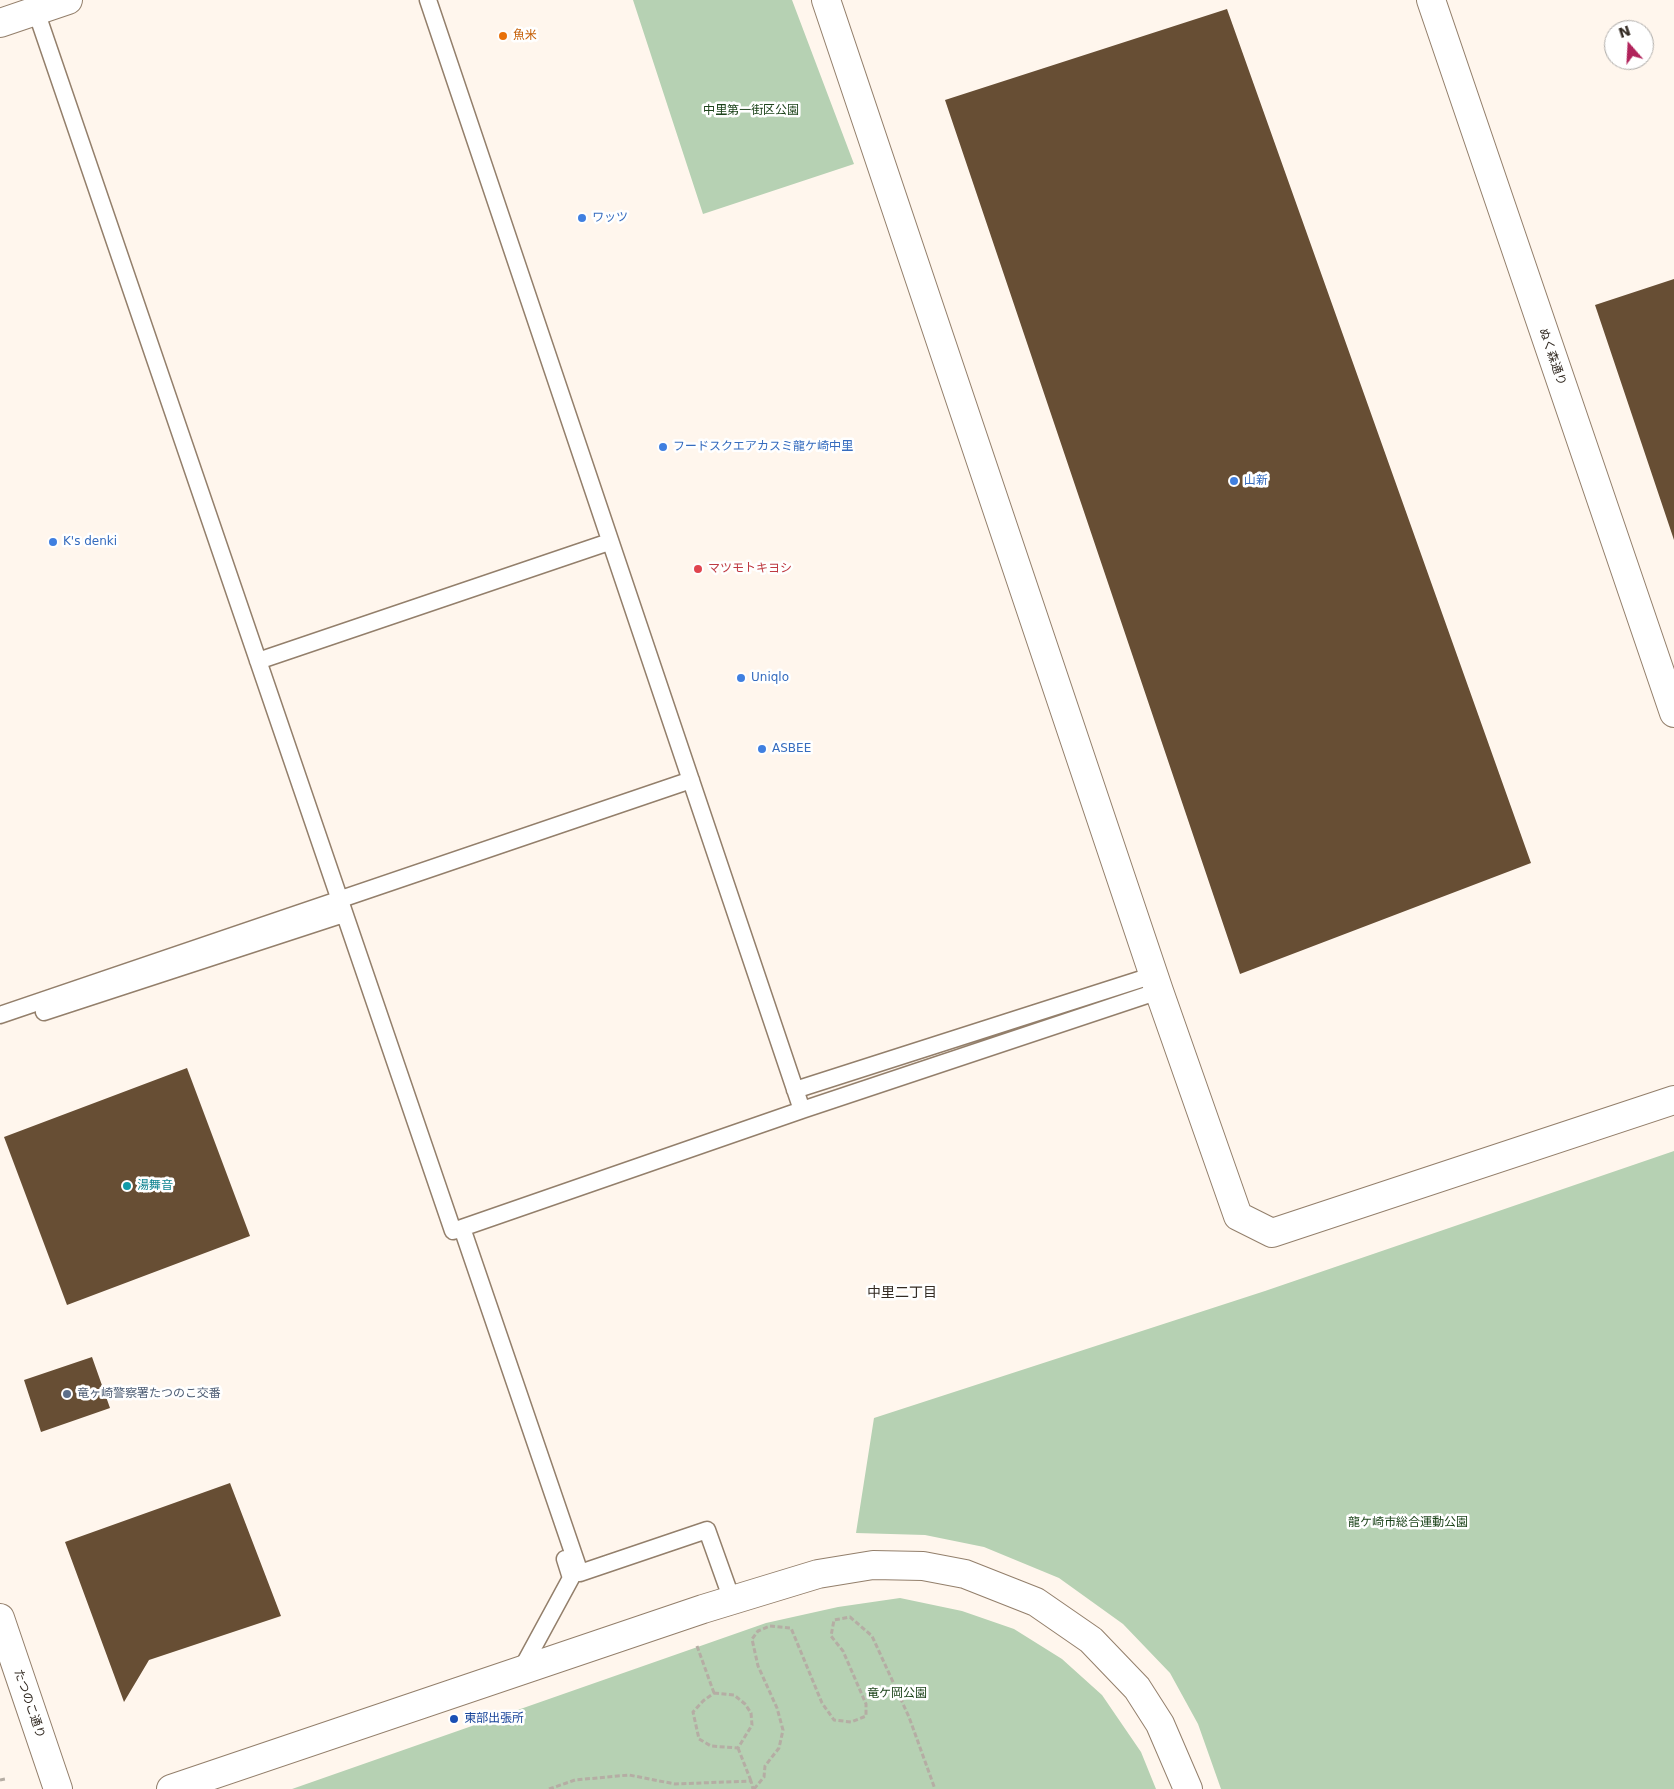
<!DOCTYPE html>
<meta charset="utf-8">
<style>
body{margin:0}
#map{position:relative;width:1674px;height:1789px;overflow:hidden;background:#fff6ed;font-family:"DejaVu Sans",sans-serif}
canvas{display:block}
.north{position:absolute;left:1604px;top:20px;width:50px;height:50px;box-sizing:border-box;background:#fff;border:1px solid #adaaa7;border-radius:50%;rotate:341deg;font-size:14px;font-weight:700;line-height:20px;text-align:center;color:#332b23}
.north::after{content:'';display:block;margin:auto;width:18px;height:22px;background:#b1235b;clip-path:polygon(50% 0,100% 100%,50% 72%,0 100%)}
</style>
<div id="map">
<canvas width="1674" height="1789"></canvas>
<div class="north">N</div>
</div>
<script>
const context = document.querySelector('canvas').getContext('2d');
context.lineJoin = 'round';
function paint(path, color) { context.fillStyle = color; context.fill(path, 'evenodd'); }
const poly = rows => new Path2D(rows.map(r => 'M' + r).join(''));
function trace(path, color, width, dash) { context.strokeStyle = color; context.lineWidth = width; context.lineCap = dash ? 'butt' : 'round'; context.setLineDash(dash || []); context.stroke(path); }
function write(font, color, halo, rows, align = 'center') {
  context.font = font + ' "DejaVu Sans","Noto Sans JP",sans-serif'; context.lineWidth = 5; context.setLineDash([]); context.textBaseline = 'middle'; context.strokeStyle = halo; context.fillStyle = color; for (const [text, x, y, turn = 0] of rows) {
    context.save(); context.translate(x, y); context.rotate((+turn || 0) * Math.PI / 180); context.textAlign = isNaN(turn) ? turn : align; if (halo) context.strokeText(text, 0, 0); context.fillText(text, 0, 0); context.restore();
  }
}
const green = poly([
 [633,0,792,0,854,164,703,214],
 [1674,1151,1674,1789,1221,1789,1198,1724,1170,1673,1123,1624,1059,1578,984,1547,925,1535,856,1533,874,1418,1265,1291],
 [900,1598,962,1611,1014,1629,1062,1659,1102,1695,1141,1752,1156,1789,292,1789,766,1623,838,1607]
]);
const building = poly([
 [1227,9,1531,863,1240,974,945,100],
 [1674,279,1674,540,1595,305],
 [187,1068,250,1236,67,1305,4,1137],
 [92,1357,110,1408,41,1432,24,1380],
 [230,1483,281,1616,149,1660,124,1702,65,1542]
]);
const path = poly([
 [697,1646,714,1693],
 [714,1693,734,1695,745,1704,751,1713,752,1725,738,1748,711,1746,699,1739,693,1712,703,1701,714,1693],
 [738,1748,751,1781],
 [0,1780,5,1779],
 [549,1789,575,1780,629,1775,675,1784,751,1781,753,1789],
 [754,1789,764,1777,765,1766,779,1748,783,1730,777,1708,758,1666,752,1639,758,1631,770,1626,791,1628,822,1703,834,1720,851,1722,866,1716,866,1704,843,1651,831,1636,834,1620,850,1617,872,1636,909,1717,935,1789]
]);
const service = poly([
 [36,11,453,1231,802,1110,428,0],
 [258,661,609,542],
 [44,1012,344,914],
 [0,1015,691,780],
 [795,1090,1154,975],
 [802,1110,1159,991],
 [462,1228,580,1573,707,1530,732,1600],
 [521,1670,571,1578,565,1559]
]);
const minor = poly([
 [826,0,1159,991,1238,1216,1272,1233,1674,1100]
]);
const tertiary = poly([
 [0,23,68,0],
 [171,1789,703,1609,818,1574,873,1565,923,1566,965,1574,1036,1602,1091,1640,1137,1688,1160,1724,1188,1789]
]);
const secondary = poly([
 [1431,0,1674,713]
]);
const primary = poly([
 [0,1618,58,1789]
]);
const markers = [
 [503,36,5,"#e8710a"],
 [582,218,5,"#3f7fe0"],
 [663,447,5,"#3f7fe0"],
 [1234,481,5,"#3f7fe0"],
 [53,542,5,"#3f7fe0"],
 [698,569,5,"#e0444e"],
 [741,678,5,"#3f7fe0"],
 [762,749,5,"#3f7fe0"],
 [127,1186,5,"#0f9aa8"],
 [67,1394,5,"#5c6f8a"],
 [454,1719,5,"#1a4fb4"]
];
const foodNames = [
 ["魚米",513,36]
];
const parkNames = [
 ["中里第一街区公園",751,111],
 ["龍ケ崎市総合運動公園",1408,1523],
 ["竜ケ岡公園",897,1694]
];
const shopNames = [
 ["ワッツ",592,218],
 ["フードスクエアカスミ龍ケ崎中里",673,447],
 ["山新",1244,481],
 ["K's denki",63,542],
 ["Uniqlo",751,678],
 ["ASBEE",772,749]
];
const streetNames = [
 ["ぬく森通り",1552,357,71],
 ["たつのこ通り",29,1704,71]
];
const healthNames = [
 ["マツモトキヨシ",708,569]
];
const cultureNames = [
 ["湯舞音",137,1186]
];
const serviceNames = [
 ["竜ヶ崎警察署たつのこ交番",77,1394]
];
const transitNames = [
 ["東部出張所",464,1719]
];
const neighbourhoodNames = [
 ["中里二丁目",902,1293]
];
paint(green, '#b6d1b3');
paint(building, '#674e34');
trace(service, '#937f6b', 19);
trace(minor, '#937f6b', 30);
trace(tertiary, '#937f6b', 30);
trace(secondary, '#937f6b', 30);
trace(primary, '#937f6b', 30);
trace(path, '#b5ada4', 3, [5, 2.5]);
trace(service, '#fff', 16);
trace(minor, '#fff', 28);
trace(tertiary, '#fff', 28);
trace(secondary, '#fff', 28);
trace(primary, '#fff', 28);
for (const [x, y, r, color] of markers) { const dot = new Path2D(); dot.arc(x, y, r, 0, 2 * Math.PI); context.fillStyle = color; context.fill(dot); trace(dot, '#fff', 2); }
write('12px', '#c56008', '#fff', foodNames, 'left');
write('12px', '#1d441b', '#fff', parkNames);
write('12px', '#366cbe', '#fff', shopNames, 'left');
write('12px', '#332b23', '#fff', streetNames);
write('12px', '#be3a42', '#fff', healthNames, 'left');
write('12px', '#0d838f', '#fff', cultureNames, 'left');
write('12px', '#4e5e75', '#fff', serviceNames, 'left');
write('12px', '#164399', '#fff', transitNames, 'left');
write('14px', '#332b23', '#fff', neighbourhoodNames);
</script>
